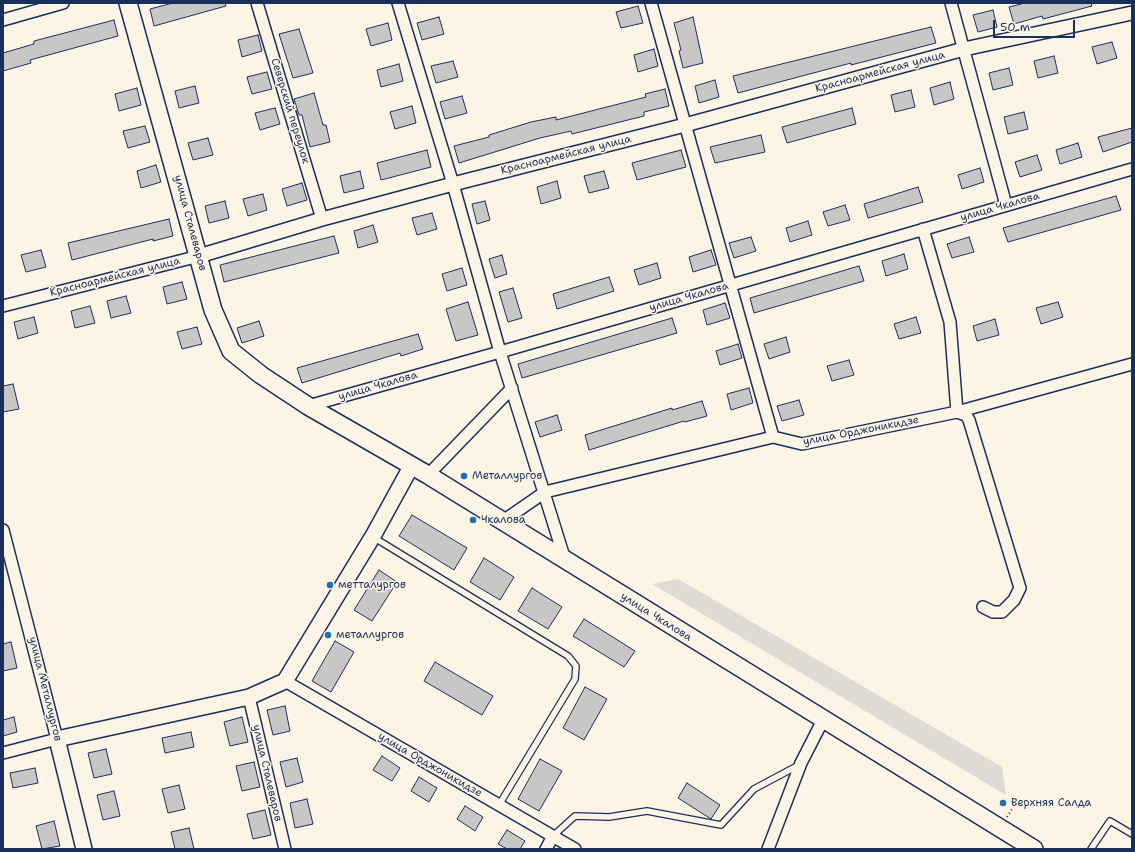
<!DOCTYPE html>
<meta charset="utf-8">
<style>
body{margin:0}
#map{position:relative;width:1135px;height:852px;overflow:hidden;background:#fcf5e5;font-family:"Shantell Sans",sans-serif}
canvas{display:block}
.frame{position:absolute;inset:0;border:4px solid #1b2f5e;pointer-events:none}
.scale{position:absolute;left:993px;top:20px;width:82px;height:18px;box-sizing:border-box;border:2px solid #1b2f5e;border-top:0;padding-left:5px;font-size:12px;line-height:14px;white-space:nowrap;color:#1b2f5e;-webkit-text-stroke:3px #fcf5e5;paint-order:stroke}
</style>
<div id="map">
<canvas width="1135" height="852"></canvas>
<div class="frame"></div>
<div class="scale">50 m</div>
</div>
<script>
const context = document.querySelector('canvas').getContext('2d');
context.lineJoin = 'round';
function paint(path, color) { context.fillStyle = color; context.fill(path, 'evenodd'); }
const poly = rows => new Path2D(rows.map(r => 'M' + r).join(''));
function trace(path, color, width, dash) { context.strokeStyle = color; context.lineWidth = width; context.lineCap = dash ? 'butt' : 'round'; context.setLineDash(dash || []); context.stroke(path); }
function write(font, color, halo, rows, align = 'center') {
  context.font = font + ' "Shantell Sans",sans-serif'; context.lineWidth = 3; context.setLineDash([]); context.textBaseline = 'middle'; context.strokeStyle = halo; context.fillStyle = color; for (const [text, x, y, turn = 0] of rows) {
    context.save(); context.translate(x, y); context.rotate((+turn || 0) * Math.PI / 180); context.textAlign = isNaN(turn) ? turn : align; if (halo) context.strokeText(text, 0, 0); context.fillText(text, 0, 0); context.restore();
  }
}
const green = poly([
 [678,579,1002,767,1006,795,652,584]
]);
const building = poly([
 [173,3,225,3,226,6,154,26,150,9,173,3],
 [1025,3,1091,3,1092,6,1043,19,1042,16,1014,24,1009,7,1025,3],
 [638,6,643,23,621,28,616,12,638,6],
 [993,10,997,27,978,32,973,15,993,10],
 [439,17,444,34,422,40,417,23,439,17],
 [693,17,703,63,683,68,679,51,681,50,674,23,693,17],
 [114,20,118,36,30,60,31,63,3,71,3,53,34,44,34,41,114,20],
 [388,23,392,40,371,46,366,29,388,23],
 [931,27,936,43,851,65,851,63,738,93,733,76,931,27],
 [299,29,313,73,293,78,279,34,299,29],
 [258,35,262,51,242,57,238,40,258,35],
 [1112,42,1117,58,1097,64,1092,47,1112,42],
 [654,49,658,66,638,72,634,55,654,49],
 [1054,56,1058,73,1038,78,1034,61,1054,56],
 [453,61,458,77,436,83,431,66,453,61],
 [399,64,403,81,381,87,377,70,399,64],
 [1009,68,1013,85,993,90,989,73,1009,68],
 [267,72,272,89,252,94,247,77,267,72],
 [715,80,719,97,699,103,695,86,715,80],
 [950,82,954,99,934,105,930,88,950,82],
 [195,86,199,103,179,108,175,91,195,86],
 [137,88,141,105,119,111,115,94,137,88],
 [665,89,669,106,644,112,644,116,572,134,571,131,540,138,459,163,454,146,489,137,489,135,531,122,556,117,556,120,646,97,645,94,665,89],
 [911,90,915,107,895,112,891,95,911,90],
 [314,93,323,125,326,125,330,142,310,147,302,115,299,115,294,99,314,93],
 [462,96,467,113,445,119,440,102,462,96],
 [412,106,416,123,395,129,390,112,412,106],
 [275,108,280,124,260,130,255,113,275,108],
 [852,108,856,124,787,143,782,127,852,108],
 [1024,112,1028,129,1008,134,1004,117,1024,112],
 [145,126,150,142,128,148,123,131,145,126],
 [1132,128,1132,142,1103,152,1098,137,1132,128],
 [761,135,765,152,715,163,710,147,761,135],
 [208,138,213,155,193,160,188,143,208,138],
 [1078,143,1082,157,1060,164,1056,150,1078,143],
 [427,150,431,167,381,180,377,163,427,150],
 [681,150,686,167,637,180,632,163,681,150],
 [1037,155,1042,170,1020,177,1015,162,1037,155],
 [156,165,161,182,141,188,137,171,156,165],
 [980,168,984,182,962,189,958,175,980,168],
 [360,171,364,188,344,193,340,176,360,171],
 [604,171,609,188,589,193,584,176,604,171],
 [557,181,561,198,541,204,537,187,557,181],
 [302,183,307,200,287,206,282,189,302,183],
 [918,187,923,202,868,218,864,204,918,187],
 [263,194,267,210,248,216,243,199,263,194],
 [1116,196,1121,210,1008,242,1003,228,1116,196],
 [225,201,229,218,209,223,205,206,225,201],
 [485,201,490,220,477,224,472,204,485,201],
 [845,205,850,220,828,226,823,212,845,205],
 [432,213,437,229,417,235,412,218,432,213],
 [169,219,173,236,153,241,153,239,72,260,68,243,169,219],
 [808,221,812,235,790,242,786,228,808,221],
 [373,225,378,242,358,248,354,231,373,225],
 [334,236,339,253,224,282,220,265,334,236],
 [751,237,756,251,734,258,729,243,751,237],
 [969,237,974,252,952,258,947,244,969,237],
 [41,250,46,267,26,272,21,255,41,250],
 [711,250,716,265,693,272,689,257,711,250],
 [904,254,908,269,886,276,882,261,904,254],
 [502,255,507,274,495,278,489,259,502,255],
 [657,263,661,278,639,285,634,270,657,263],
 [859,266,864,281,754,313,750,298,859,266],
 [462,268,467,285,447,291,442,274,462,268],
 [609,277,614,291,557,309,553,294,609,277],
 [182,282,187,299,167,304,163,287,182,282],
 [513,288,522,318,508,322,499,292,513,288],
 [126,296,131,313,111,318,107,301,126,296],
 [468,302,478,335,456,341,446,309,468,302],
 [1058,302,1063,317,1041,324,1036,308,1058,302],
 [725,303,730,318,707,325,703,310,725,303],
 [90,306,95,323,75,328,71,311,90,306],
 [34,317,38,333,18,339,14,322,34,317],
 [916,317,921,333,899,339,894,324,916,317],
 [672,318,677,333,522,378,518,364,672,318],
 [995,319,999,335,977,341,973,326,995,319],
 [259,321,264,336,242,343,237,328,259,321],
 [197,327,202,344,182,349,177,332,197,327],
 [418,334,423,349,401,356,400,353,302,383,297,368,418,334],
 [786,337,790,352,769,359,764,344,786,337],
 [738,344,742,358,720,365,716,351,738,344],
 [849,360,854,375,832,381,827,366,849,360],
 [13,384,19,409,3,412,3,386,13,384],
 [749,388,753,403,731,410,727,394,749,388],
 [799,400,804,415,782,421,777,406,799,400],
 [702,401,707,416,685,422,684,421,589,450,585,435,672,408,672,410,702,401],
 [557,415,562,430,540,437,535,422,557,415],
 [412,515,467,548,454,570,399,536,412,515],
 [484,558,514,577,500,600,470,582,484,558],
 [379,570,397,582,372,621,354,610,379,570],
 [532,588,562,607,548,629,518,611,532,588],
 [584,619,635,651,624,667,573,636,584,619],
 [335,641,354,652,331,692,312,681,335,641],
 [11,642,17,668,3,671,3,644,11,642],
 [435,662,493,696,482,715,424,681,435,662],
 [585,687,607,699,584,740,563,728,585,687],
 [285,706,290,731,273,735,267,710,285,706],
 [14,717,17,732,3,736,3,720,14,717],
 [242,717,248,742,230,746,224,722,242,717],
 [191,732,194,747,165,753,162,738,191,732],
 [106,749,112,774,94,778,88,753,106,749],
 [382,756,400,768,392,781,373,770,382,756],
 [297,758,303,782,286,787,280,762,297,758],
 [540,759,562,771,539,811,518,799,540,759],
 [254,762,260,787,242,791,236,766,254,762],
 [35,768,38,783,13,788,10,773,35,768],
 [419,777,437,788,429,802,411,791,419,777],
 [687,783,720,805,711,819,678,798,687,783],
 [179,785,185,809,168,813,162,789,179,785],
 [114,791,120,816,103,820,97,795,114,791],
 [307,799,313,824,295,828,290,803,307,799],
 [465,806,483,817,475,831,457,819,465,806],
 [265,810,271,835,253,839,247,814,265,810],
 [54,821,60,846,42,849,36,826,54,821],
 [189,828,194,849,175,849,171,832,189,828],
 [507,830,525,841,520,849,507,849,498,844,507,830]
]);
const path = poly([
 [1007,817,1014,806]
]);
const service = poly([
 [373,537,568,656,576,666,575,679,499,805],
 [553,836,575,816,609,817,647,811,721,825,754,789,799,765],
 [1091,849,1110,821,1132,834]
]);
const minor = poly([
 [257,3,322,219],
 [398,3,453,184,500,352,565,560],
 [651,3,773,437],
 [951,3,1006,205],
 [3,20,63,3],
 [923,229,950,322,957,412,966,415,969,420,1020,588,1014,600,1002,612,993,612,983,607],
 [3,306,199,256],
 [308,406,500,352,1132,169],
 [428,475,512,388],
 [503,521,545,492,773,437,802,444,957,412,1132,364],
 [3,530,57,739,3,753],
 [285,681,575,849],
 [249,697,285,849],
 [546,849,553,836],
 [768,849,801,763,823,720]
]);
const tertiary = poly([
 [199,256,322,219,453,184,685,125,964,49,1132,13]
]);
const secondary = poly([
 [84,849,57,739,249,697,285,681,373,536,412,465]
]);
const primary = poly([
 [128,3,213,310,231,351,261,375,308,406,428,475,1034,849]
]);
const markers = [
 [464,476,4,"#1f6fb2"],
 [473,520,4,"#1f6fb2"],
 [330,585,4,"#1f6fb2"],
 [328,635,4,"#1f6fb2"],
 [1003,803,4,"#1f6fb2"]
];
const streetNames = [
 ["Красноармейская улица",880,72,-15],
 ["Северский переулок",290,111,73],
 ["Красноармейская улица",566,155,-14],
 ["улица Чкалова",1000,207,-16],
 ["улица Сталеваров",190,223,75],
 ["Красноармейская улица",115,277,-14],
 ["улица Чкалова",689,297,-16],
 ["улица Чкалова",378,386,-16],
 ["улица Орджоникидзе",861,431,-11],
 ["улица Чкалова",656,617,32],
 ["улица Металлургов",45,689,76],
 ["улица Орджоникидзе",430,765,30],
 ["улица Сталеваров",267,773,77]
];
const poiNames = [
 ["Металлургов",472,476],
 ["Чкалова",481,520],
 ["метталургов",338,585],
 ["металлургов",336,635],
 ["Верхняя Салда",1011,803]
];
paint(green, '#dfdbd4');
paint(building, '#c8c7c6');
trace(building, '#1b2f5e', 1);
trace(service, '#1b2f5e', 8);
trace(minor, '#1b2f5e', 14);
trace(tertiary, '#1b2f5e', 16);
trace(secondary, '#1b2f5e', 18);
trace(primary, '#1b2f5e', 20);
trace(path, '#1b2f5e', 2, [1, 3]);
trace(service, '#fcf5e5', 5.5);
trace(minor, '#fcf5e5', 11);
trace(tertiary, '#fcf5e5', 13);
trace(secondary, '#fcf5e5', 15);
trace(primary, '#fcf5e5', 17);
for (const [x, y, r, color] of markers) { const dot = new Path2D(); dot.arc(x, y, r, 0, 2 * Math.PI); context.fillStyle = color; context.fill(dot); trace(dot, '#fcf5e5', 1.5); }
write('11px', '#1b2f5e', '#fcf5e5', streetNames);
write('11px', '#1b2f5e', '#fcf5e5', poiNames, 'left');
</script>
